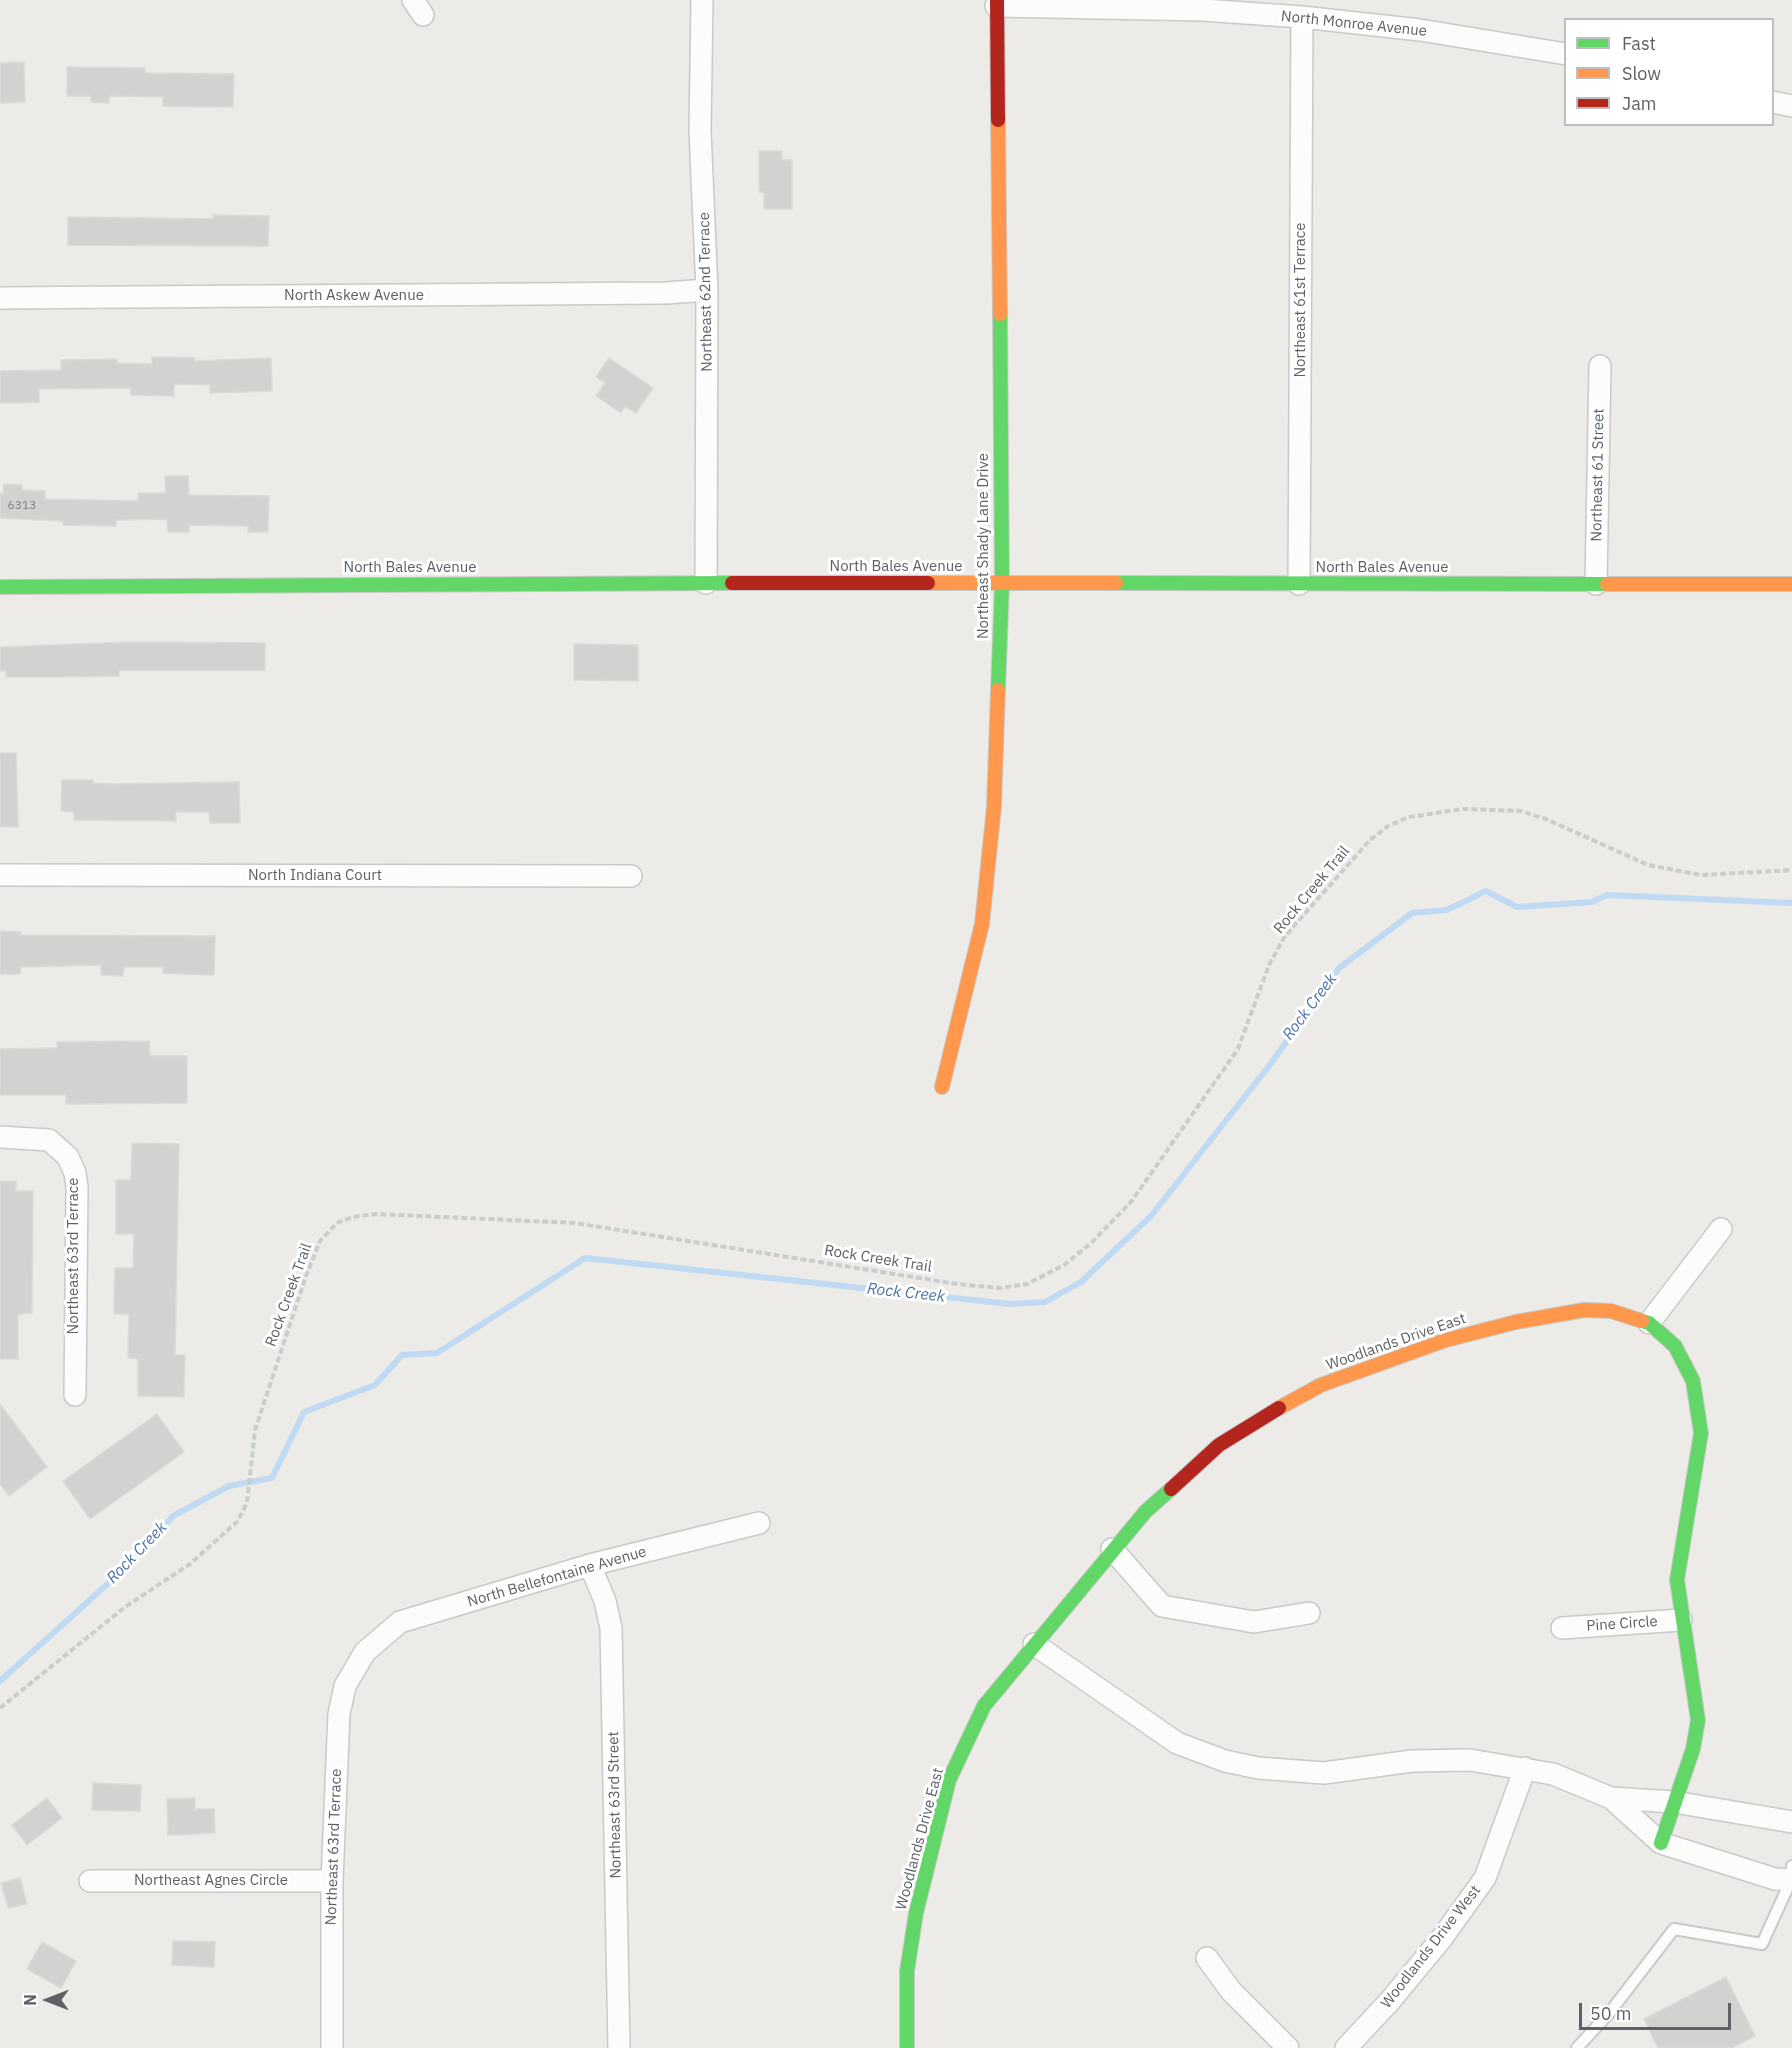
<!DOCTYPE html>
<style>
body{margin:0}
#map{position:relative;width:1792px;height:2048px;overflow:hidden;background:#ecebe7;font-family:"IBM Plex Sans",sans-serif}
canvas{display:block}
.legend{position:absolute;left:1564px;top:18px;width:210px;height:108px;box-sizing:border-box;background:#fff;border:2px solid #bebfc1;margin:0;padding:8px 10px;list-style:none;font-size:18px;color:#5d6064}
.legend li{display:flex;align-items:center;gap:12px;height:30px}
.legend b{width:30px;border:2px solid #bebfc1}
.north{position:absolute;left:18px;top:1970px;width:60px;height:60px;-webkit-text-stroke:4px #fff;paint-order:stroke;rotate:270deg;font-size:16px;font-weight:700;line-height:24px;text-align:center;color:#5d6064}
.north::after{content:'';display:block;margin:auto;width:21px;height:27px;background:#5d6064;clip-path:polygon(50% 0,100% 100%,50% 72%,0 100%)}
.scale{position:absolute;left:1579px;top:2003px;width:152px;height:27px;box-sizing:border-box;border:3px solid #5d6064;border-top:0;padding-left:8px;font-size:18px;line-height:21px;white-space:nowrap;color:#5d6064;-webkit-text-stroke:4px #fff;paint-order:stroke}
</style>
<div id="map">
<canvas width="1792" height="2048"></canvas>
<ul class="legend">
<li><b style="height:8px;background:#63d668"></b>Fast</li>
<li><b style="height:8px;background:#ff974d"></b>Slow</li>
<li><b style="height:8px;background:#b3261e"></b>Jam</li>
</ul>
<div class="north">N</div>
<div class="scale">50 m</div>
</div>
<script>
const context = document.querySelector('canvas').getContext('2d');
context.lineJoin = 'round';
const poly = rows => new Path2D(rows.map(r => 'M' + r).join(''));
function trace(path, color, width, dash) { context.strokeStyle = color; context.lineWidth = width; context.lineCap = dash ? 'butt' : 'round'; context.setLineDash(dash || []); context.stroke(path); }
function paint(path, color) { context.fillStyle = color; context.fill(path, 'evenodd'); }
function write(font, color, halo, rows, align = 'center') {
  context.font = font + ' "IBM Plex Sans",sans-serif'; context.lineWidth = 6; context.setLineDash([]); context.textBaseline = 'middle'; context.strokeStyle = halo; context.fillStyle = color; for (const [text, x, y, turn = 0] of rows) {
    context.save(); context.translate(x, y); context.rotate((+turn || 0) * Math.PI / 180); context.textAlign = isNaN(turn) ? turn : align; if (halo) context.strokeText(text, 0, 0); context.fillText(text, 0, 0); context.restore();
  }
}
const stream = poly([
 [0,1681,133,1561,173,1516,229,1486,272,1478,304,1412,375,1385,402,1355,437,1353,585,1258,1010,1304,1045,1302,1081,1282,1151,1216,1272,1062,1339,968,1412,913,1447,910,1486,891,1517,907,1592,902,1607,895,1792,903]
]);
const building = poly([
 [24,62,25,102,0,103,0,63,24,62],
 [67,67,145,68,145,73,234,74,233,107,163,106,163,97,109,96,109,103,91,102,91,96,67,96,67,67],
 [759,151,782,151,782,160,792,160,792,209,764,209,764,192,759,192,759,151],
 [213,215,269,216,268,246,68,245,68,217,213,219,213,215],
 [152,357,195,358,195,361,271,358,272,391,210,393,210,385,174,384,174,396,131,395,131,388,39,389,39,402,0,403,0,371,61,370,61,360,117,359,117,363,152,364,152,357],
 [609,358,653,388,636,413,625,406,621,413,596,396,605,383,596,377,609,358],
 [165,476,188,476,189,495,269,496,268,532,248,532,248,526,189,525,189,532,168,532,167,519,116,520,116,526,63,525,63,521,0,518,0,493,3,494,4,484,22,485,22,490,45,491,45,499,138,501,138,493,166,493,165,476],
 [131,642,265,643,265,670,119,670,119,676,58,677,6,677,6,671,0,671,0,647,131,642],
 [574,644,638,645,638,681,574,680,574,644],
 [0,753,16,753,18,827,0,827,0,753],
 [62,780,93,780,93,783,110,784,239,782,240,823,210,823,209,812,176,812,176,821,74,820,74,812,61,811,62,780],
 [0,931,21,932,21,935,215,936,214,975,163,973,163,967,124,967,123,976,101,975,101,965,21,967,20,974,0,974,0,931],
 [149,1041,150,1056,187,1056,187,1103,66,1104,66,1095,0,1095,0,1049,57,1048,57,1042,149,1041],
 [132,1143,179,1144,175,1355,185,1355,184,1397,138,1396,138,1359,128,1358,129,1314,114,1314,115,1268,133,1268,134,1234,116,1234,116,1180,131,1180,132,1143],
 [0,1181,16,1181,16,1191,33,1191,32,1313,18,1314,18,1359,0,1359,0,1181],
 [0,1404,47,1467,9,1496,0,1484,0,1404],
 [157,1414,184,1452,90,1519,63,1481,157,1414],
 [93,1783,141,1785,140,1811,92,1810,93,1783],
 [47,1798,62,1818,27,1845,12,1825,47,1798],
 [195,1798,195,1809,214,1809,215,1833,168,1835,167,1799,195,1798],
 [20,1878,27,1904,8,1908,1,1883,20,1878],
 [173,1941,215,1942,214,1967,172,1965,173,1941],
 [42,1942,76,1961,61,1988,27,1969,42,1942],
 [1726,1977,1755,2036,1732,2048,1658,2048,1644,2019,1726,1977]
]);
const path = poly([
 [0,1708,125,1607,190,1564,237,1522,247,1503,255,1430,306,1276,320,1241,337,1223,353,1217,375,1214,575,1223,957,1284,1000,1288,1027,1284,1064,1265,1090,1244,1131,1202,1238,1049,1269,965,1285,936,1370,840,1388,826,1409,817,1463,809,1521,811,1546,819,1648,865,1701,875,1792,870]
]);
const lane = poly([
 [1577,2048,1610,2012,1674,1929,1762,1944,1791,1880,1792,1866]
]);
const street = poly([
 [413,0,423,15],
 [702,0,700,131,707,290,706,583],
 [996,6,1203,10,1302,17,1420,30,1566,54],
 [1772,102,1792,106],
 [0,298,666,293,707,290],
 [1299,584,1302,17],
 [1596,584,1600,366],
 [0,875,631,876],
 [0,1137,49,1140,68,1157,75,1173,77,1187,75,1395],
 [1649,1323,1721,1229],
 [1112,1549,1162,1606,1254,1622,1309,1613],
 [590,1565,605,1601,611,1628,619,2048],
 [1562,1628,1681,1620],
 [1034,1644,1177,1743,1225,1761,1258,1768,1324,1773,1412,1761,1470,1760,1553,1774,1611,1798,1674,1802,1792,1822],
 [1611,1798,1661,1843,1775,1879,1792,1880],
 [90,1881,332,1881],
 [1207,1958,1231,1991,1288,2048],
 [332,2048,332,1881,339,1714,345,1686,365,1652,400,1622,590,1565,759,1523],
 [1346,2048,1389,2002,1442,1938,1485,1878,1525,1768]
]);
const fast = poly([
 [1116,583,1607,584],
 [0,587,732,583],
 [998,690,1002,584,1000,314],
 [1642,1321,1649,1323,1675,1346,1693,1381,1701,1433,1677,1580,1698,1720,1693,1749,1661,1843],
 [907,2048,907,1971,916,1913,949,1780,984,1706,1146,1511,1171,1489]
]);
const slow = poly([
 [998,120,1000,314],
 [928,583,1116,583],
 [1607,584,1792,584],
 [942,1087,982,924,994,807,998,690],
 [1279,1408,1321,1385,1446,1340,1516,1322,1584,1310,1611,1311,1642,1321]
]);
const jam = poly([
 [997,0,998,120],
 [732,583,928,583],
 [1171,1489,1219,1445,1279,1408]
]);
const numberNames = [
 ["6313",22,506]
];
const streetNames = [
 ["North Monroe Avenue",1354,24,6],
 ["Northeast 62nd Terrace",706,292,-91],
 ["North Askew Avenue",354,296],
 ["Northeast 61st Terrace",1301,300,-90],
 ["Northeast 61 Street",1598,475,-89],
 ["Northeast Shady Lane Drive",984,546,-90],
 ["North Bales Avenue",896,567],
 ["North Bales Avenue",410,568],
 ["North Bales Avenue",1382,568],
 ["North Indiana Court",315,876],
 ["Rock Creek Trail",1312,890,-50],
 ["Northeast 63rd Terrace",74,1256,-90],
 ["Rock Creek Trail",878,1259,9],
 ["Rock Creek Trail",289,1295,-70],
 ["Woodlands Drive East",1396,1342,-19],
 ["North Bellefontaine Avenue",557,1577,-16],
 ["Pine Circle",1622,1624,-4],
 ["Northeast 63rd Street",615,1805,-91],
 ["Woodlands Drive East",920,1839,-75],
 ["Northeast 63rd Terrace",334,1847,-88],
 ["Northeast Agnes Circle",211,1881],
 ["Woodlands Drive West",1431,1947,-52]
];
const waterNames = [
 ["Rock Creek",1310,1007,-53],
 ["Rock Creek",906,1293,6],
 ["Rock Creek",137,1553,-46]
];
trace(stream, '#bfdaf2', 6);
paint(building, '#d3d2d0');
trace(building, '#dbdad6', 1.5);
trace(lane, '#c9c9c9', 14);
trace(street, '#c9c9c9', 24);
trace(fast, '#c9c9c8', 16);
trace(slow, '#c9c9c8', 16);
trace(jam, '#c9c9c8', 16);
trace(path, '#c9cdcb', 4, [6, 3]);
trace(lane, '#fcfcfb', 10);
trace(street, '#fcfcfb', 21);
trace(fast, '#63d668', 14);
trace(slow, '#ff974d', 14);
trace(jam, '#b3261e', 14);
write('12px', '#7c7e80', null, numberNames);
write('15px', '#5d6064', '#fff', streetNames);
write('italic 16px', '#4b73a7', '#fff', waterNames);
</script>
